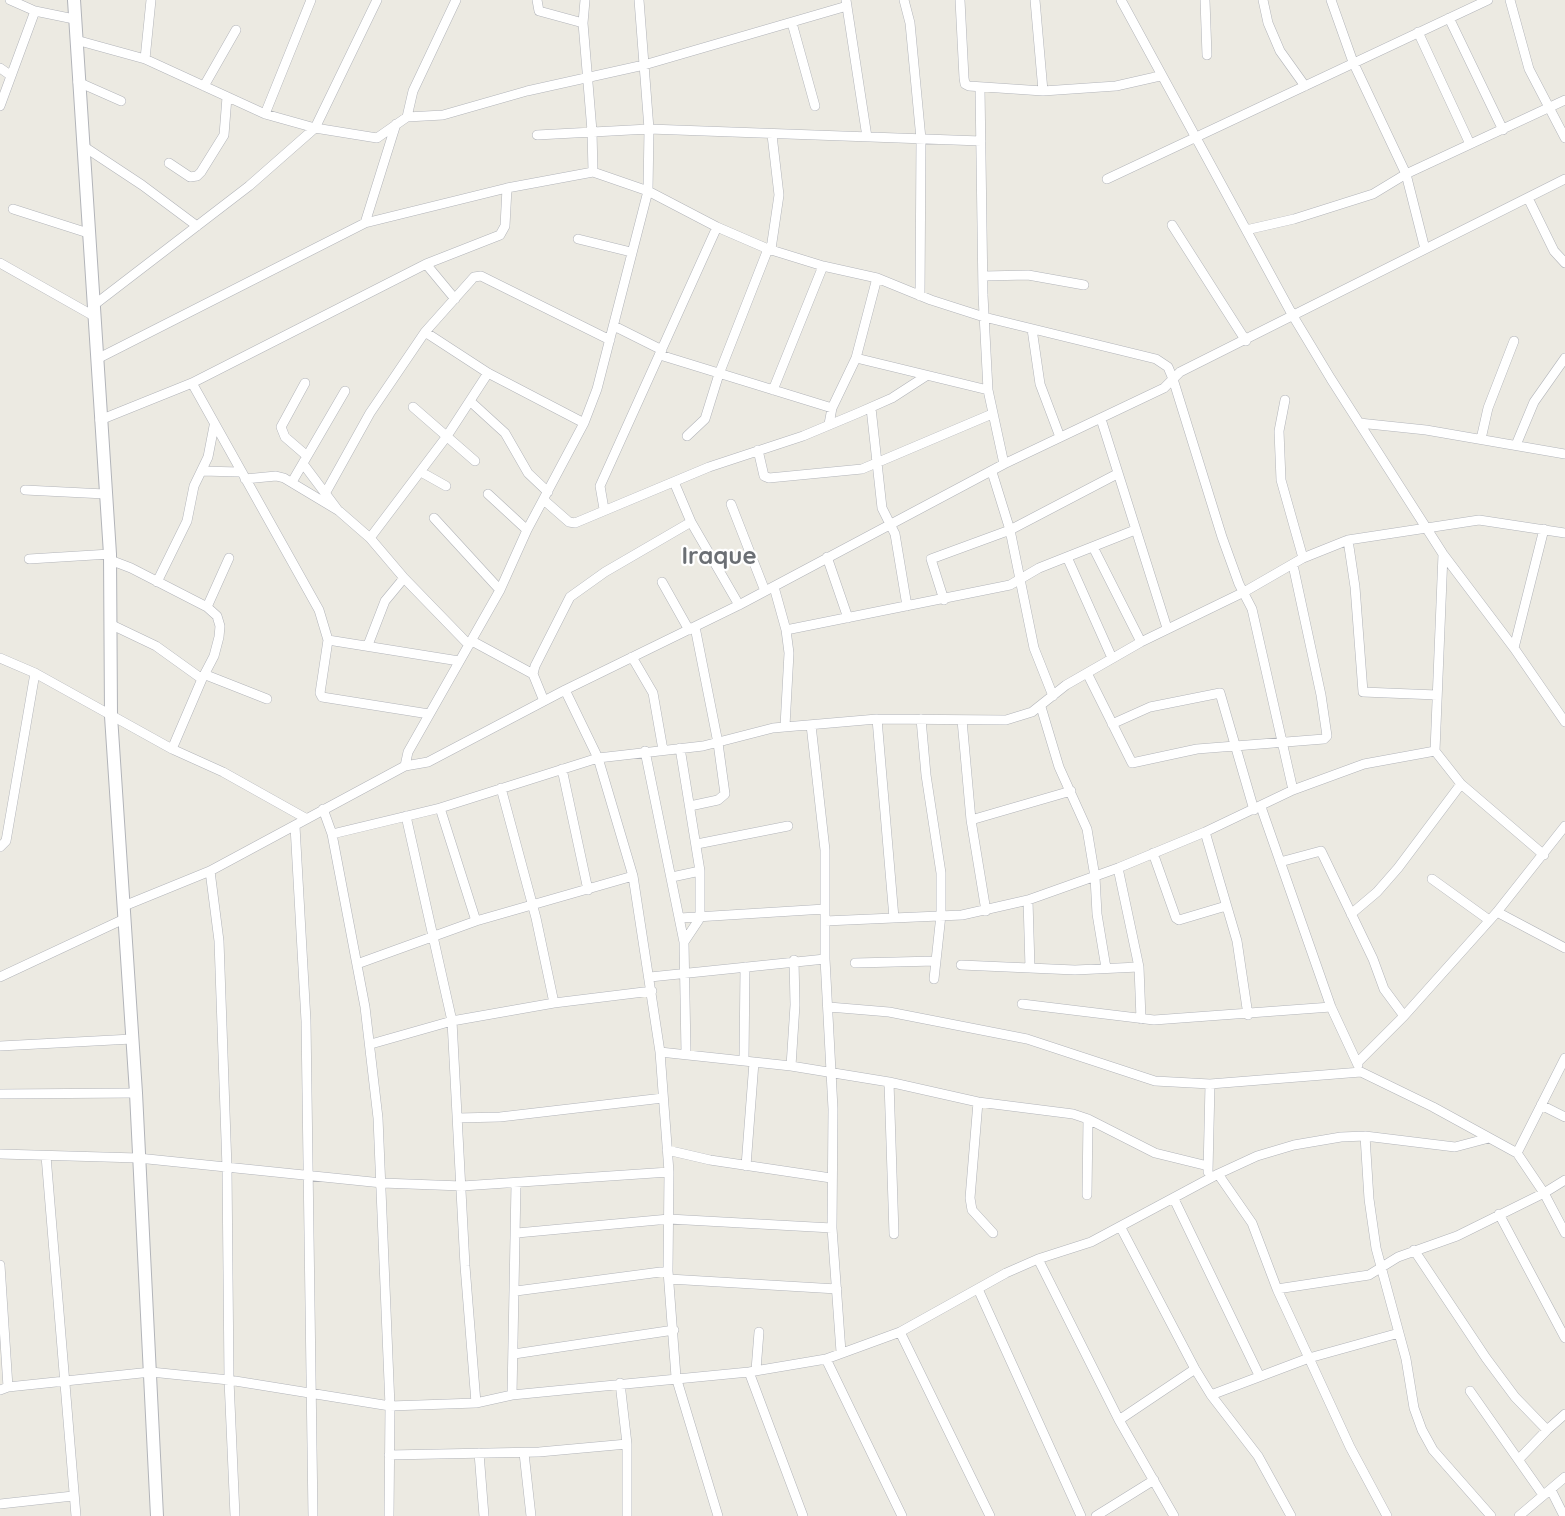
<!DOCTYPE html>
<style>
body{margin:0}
canvas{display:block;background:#eceae2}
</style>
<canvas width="1565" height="1516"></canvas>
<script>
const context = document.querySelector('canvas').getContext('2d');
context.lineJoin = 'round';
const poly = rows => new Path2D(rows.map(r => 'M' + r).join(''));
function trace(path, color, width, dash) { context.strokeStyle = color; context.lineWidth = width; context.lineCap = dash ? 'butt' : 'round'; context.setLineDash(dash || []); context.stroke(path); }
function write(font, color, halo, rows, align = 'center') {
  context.font = font + ' Quicksand,sans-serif'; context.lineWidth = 4.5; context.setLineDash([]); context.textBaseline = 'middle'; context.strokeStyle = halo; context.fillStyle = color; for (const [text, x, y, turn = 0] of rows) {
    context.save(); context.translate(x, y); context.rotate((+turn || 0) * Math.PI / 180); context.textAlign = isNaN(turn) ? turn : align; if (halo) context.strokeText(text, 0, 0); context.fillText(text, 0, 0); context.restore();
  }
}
const minor = poly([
 [10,0,35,11,74,19],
 [537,0,539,11,583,23],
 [585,0,583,23,592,131,593,172],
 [846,0,867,137],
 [904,0,910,23,921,139,920,296],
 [960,0,964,78,965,84,969,86,1043,91,1116,86,1160,76],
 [1035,0,1043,91],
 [1121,0,1293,316,1331,379,1443,554,1514,648,1565,722],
 [1205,0,1207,55],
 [1263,0,1268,23,1280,51,1305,86],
 [1331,0,1353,62,1406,174,1425,249],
 [1510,0,1529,69,1565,138],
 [1449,18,1503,130],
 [792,23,815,106],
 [1418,32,1470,144],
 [76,40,145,59,265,114,315,128,377,138,407,117,443,115,527,91,644,65,847,6],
 [145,59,151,0],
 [0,68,10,75],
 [78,82,121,101],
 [204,86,236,30],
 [980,88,983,295,988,390,1004,464],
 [0,106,35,11],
 [265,114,311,0],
 [407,117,413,91,456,0],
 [537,135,649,129,981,141],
 [83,146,142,185,197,226],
 [169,163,190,177,197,176,201,172,224,135,227,97],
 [1107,179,1488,0],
 [1528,198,1554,251,1565,263],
 [13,209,88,233],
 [365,223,396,124],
 [1172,225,1246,341],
 [1246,230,1294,219,1373,194,1406,174,1565,100],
 [578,239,631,252],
 [771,249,779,195,772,135],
 [0,263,92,315],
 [426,264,455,299],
 [984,276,1028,275,1084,285],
 [94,305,249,186,315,128,377,0],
 [614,326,662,350],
 [1032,329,1040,384,1060,437],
 [425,332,488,373,584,423],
 [660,355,832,408],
 [856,358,988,390],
 [97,359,365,223,507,188,593,172,648,191,717,227,768,249,823,266,877,278,931,300,984,317,1156,359,1168,367,1173,379,1222,537,1239,584,1252,609,1293,790],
 [192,383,319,610,328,640,459,661],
 [305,383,281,427,285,437,307,456],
 [773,390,823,266],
 [1285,400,1279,431,1281,480,1303,558],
 [471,402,505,433,528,473,548,492],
 [413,407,475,461],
 [871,408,882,508,895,534,907,606],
 [1101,419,1167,628],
 [100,420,192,383,426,264,500,235,505,226,507,188],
 [1359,423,1426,430,1565,454],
 [829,424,832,408,856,358,877,278],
 [687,436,705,419,719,374,768,249],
 [1481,439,1488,408,1514,341],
 [1516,445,1534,402,1565,358],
 [758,450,764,476,769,478,862,469,992,414],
 [304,465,337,509],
 [202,471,239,472],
 [421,472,446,486],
 [992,472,1010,530,1034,648,1053,696],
 [245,479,276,476,284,478,339,511,370,538,404,578,469,645],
 [292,482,345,391],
 [674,482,691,522,739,605],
 [25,490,105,494],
 [326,492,370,413,425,332,474,277,481,276,610,340],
 [488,494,527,530],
 [545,501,569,522,575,523,709,467,803,436,858,413,892,398,926,376],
 [731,504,765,591],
 [604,509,600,486,717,227],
 [434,518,500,590],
 [370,538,447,436,488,373],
 [1348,540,1355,587,1363,692,1437,695],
 [1093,547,1141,642],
 [1443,554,1435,751,1461,784,1544,855],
 [827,557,848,618],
 [1067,557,1112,658],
 [29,559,110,554],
 [110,560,131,568,207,607,217,616,220,626,219,637,214,656,202,679],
 [157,582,187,521,194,486,208,457,214,426],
 [662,582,689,630],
 [774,587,786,630,789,653,785,726],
 [944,600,931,559,1010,530,1117,474],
 [207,607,229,558],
 [112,625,156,646,202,679,172,749],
 [786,630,1010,585,1039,568,1135,530],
 [328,640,320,693,322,697,429,714],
 [472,641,533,674],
 [368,645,385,601,404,578],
 [1514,648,1544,529],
 [632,657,653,693,663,750],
 [0,658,35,673,172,749,223,772,307,819],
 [1087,673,1132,763,1197,749,1324,739,1327,736,1321,695,1293,565],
 [206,675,267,699],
 [565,690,598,758,633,876,660,1052,669,1172,668,1271,676,1377,718,1516],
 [544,701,533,674,535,666,570,597,605,572,691,522],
 [1041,707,1059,767,1087,829,1095,877,1097,914,1106,968],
 [877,719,894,918],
 [921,719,926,775,941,873,941,915,934,979],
 [962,720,971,820,986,911],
 [1112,724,1150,707,1220,693,1254,810],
 [811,725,825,850,825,959,833,1109,832,1228,841,1352],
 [680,748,700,871,700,918,684,942],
 [645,751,684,942,686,1053],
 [405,766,408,752,500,590,527,530,584,423,597,389,648,191,649,129,639,0],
 [562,769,588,890],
 [501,788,536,918,554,1003],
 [690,806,718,800,725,794,718,743,695,627],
 [1261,807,1331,1007,1358,1065],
 [440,808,476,921],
 [323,809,332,834,365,1007,378,1118,390,1406,389,1516],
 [406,816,452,1021,465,1266,476,1403],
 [971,820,1071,791],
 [295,826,306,1021,313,1516],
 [1205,832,1237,941,1248,1015],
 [332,834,440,808,598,758,703,746,773,728,877,719,1006,720,1032,712,1066,685,1141,642,1244,592,1303,558,1348,540,1479,520,1565,533],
 [697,844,788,826],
 [0,847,6,841,35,673],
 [1153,853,1176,918,1179,920,1226,906],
 [1280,862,1321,851,1373,959,1384,989,1404,1016],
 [1118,868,1139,967,1141,1019],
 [210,871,219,941,227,1168,229,1380,235,1516],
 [672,877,700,871],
 [1432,879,1489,920],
 [1028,900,1030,968],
 [124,906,210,871,405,766,428,762,565,690,739,605,1004,464,1164,388,1180,372,1565,179],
 [1497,912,1565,948],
 [1351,914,1377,892,1398,868,1461,784],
 [680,918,825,909],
 [825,921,962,915,1028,900,1118,868,1205,832,1293,790,1364,764,1435,751],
 [855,963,936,961],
 [357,964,476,921,633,876],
 [961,965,1075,970,1139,967],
 [0,977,124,919],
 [650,977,825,959],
 [1022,1004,1154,1020,1331,1007],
 [829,1007,889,1012,1027,1039,1155,1081,1210,1084,1361,1072,1433,1107,1517,1153,1544,1193,1565,1233],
 [371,1044,452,1021,554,1003,652,991],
 [0,1046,132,1039],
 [660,1052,791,1066,889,1082,978,1102,1073,1114,1088,1119,1155,1153,1208,1166],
 [744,1060,745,967],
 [1357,1063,1404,1016,1497,912,1565,826],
 [791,1066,795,1005,794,960],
 [889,1082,894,1234],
 [0,1094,136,1093],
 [978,1102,970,1198,972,1210,993,1233],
 [1541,1105,1565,1117],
 [458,1118,500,1117,663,1098],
 [1365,1136,1369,1199,1376,1248,1406,1359,1414,1408,1422,1430,1433,1450,1491,1516],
 [667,1150,710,1160,831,1178],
 [1517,1153,1565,1058],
 [0,1154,138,1158,382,1183,462,1186,669,1172],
 [46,1156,76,1516],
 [746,1166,754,1062],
 [1208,1172,1210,1084],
 [1218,1174,1252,1223,1277,1289,1309,1358,1399,1333],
 [1087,1195,1088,1119],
 [1174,1199,1259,1375],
 [1499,1214,1565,1338],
 [1121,1228,1195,1369,1211,1395,1258,1456,1291,1516],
 [517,1233,669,1219,832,1228],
 [1414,1250,1486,1358,1515,1397,1547,1430,1565,1414],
 [1038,1259,1119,1420,1174,1516],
 [0,1265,8,1387],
 [669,1279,837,1289],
 [978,1289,1081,1516],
 [1277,1289,1369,1275,1398,1257,1457,1236,1544,1193,1565,1180],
 [516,1291,668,1271],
 [900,1332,990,1516],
 [514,1354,674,1330],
 [826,1359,902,1516],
 [756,1370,759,1332],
 [749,1372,803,1516],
 [620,1383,627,1444,627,1516],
 [0,1390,8,1387,151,1372,229,1380,390,1406,476,1403,512,1395,749,1372,826,1359,900,1332,1006,1273,1038,1259,1091,1242,1218,1174,1257,1156,1294,1145,1341,1137,1365,1136,1455,1147,1489,1138],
 [1470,1391,1543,1495],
 [512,1395,516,1184],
 [1211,1395,1309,1358,1350,1447,1387,1516],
 [1119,1420,1195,1369],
 [479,1453,484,1516],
 [524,1453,531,1516],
 [389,1455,539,1452,627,1444],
 [1519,1459,1547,1430],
 [1551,1490,1564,1516],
 [0,1504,73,1496],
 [1096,1516,1154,1480],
 [1519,1516,1565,1477]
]);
const tertiary = poly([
 [74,0,110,554,111,716,136,1093,157,1516]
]);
const districtNames = [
 ["Iraque",719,557]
];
trace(minor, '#b2b4b9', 10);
trace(tertiary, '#b2b4b9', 14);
trace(minor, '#fff', 9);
trace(tertiary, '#fff', 12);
write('bold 24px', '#6b6f74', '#fff', districtNames);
</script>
